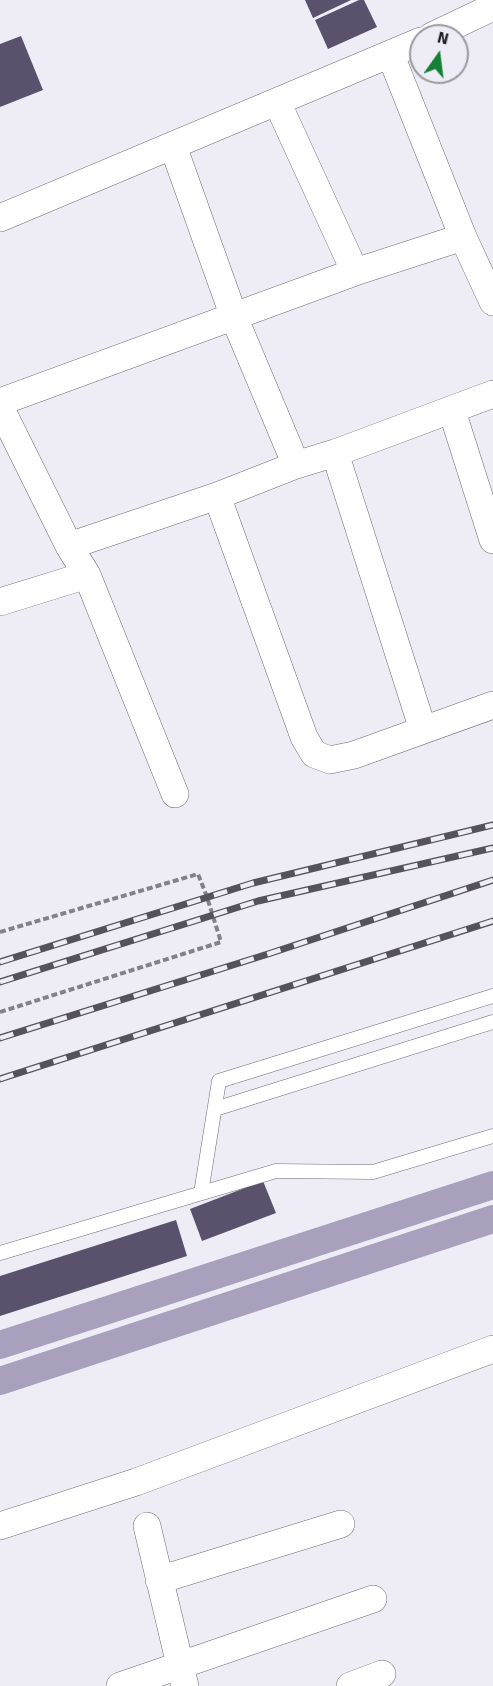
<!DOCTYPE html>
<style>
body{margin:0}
#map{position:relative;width:493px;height:1686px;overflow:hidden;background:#eeecf5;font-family:Signika,sans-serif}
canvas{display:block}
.north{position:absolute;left:409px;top:24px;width:60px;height:60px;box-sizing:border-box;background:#eeecf5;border:2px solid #9b99a0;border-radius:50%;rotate:14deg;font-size:16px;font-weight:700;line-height:24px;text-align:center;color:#1e1d21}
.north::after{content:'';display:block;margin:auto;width:21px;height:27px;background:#138036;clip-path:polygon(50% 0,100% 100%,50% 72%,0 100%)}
</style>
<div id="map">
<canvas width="493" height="1686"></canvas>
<div class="north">N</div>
</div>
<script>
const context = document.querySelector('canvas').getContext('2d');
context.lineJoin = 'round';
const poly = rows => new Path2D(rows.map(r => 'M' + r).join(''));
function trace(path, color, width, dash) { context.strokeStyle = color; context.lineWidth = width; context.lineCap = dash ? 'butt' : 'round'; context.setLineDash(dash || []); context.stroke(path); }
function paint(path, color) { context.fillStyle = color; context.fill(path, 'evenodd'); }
const canal = poly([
 [0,1345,493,1185],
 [0,1381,493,1219]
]);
const building = poly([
 [305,0,351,0,313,18],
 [359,0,364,0,377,27,328,49,315,20],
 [21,36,43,90,0,107,0,44],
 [263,1181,276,1213,202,1241,190,1209],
 [176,1220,187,1256,0,1316,0,1276]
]);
const path = poly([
 [0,932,198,874,207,897,221,942,0,1012]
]);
const service = poly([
 [215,1109,493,1022],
 [201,1193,219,1081,493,996],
 [0,1253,276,1171,373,1172,493,1136]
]);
const minor = poly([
 [432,36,493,7],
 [391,56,463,237,493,302],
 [277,102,355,272],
 [173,146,234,317,296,465],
 [0,218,421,41],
 [0,402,355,272,463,237],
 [0,407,69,546],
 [452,411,493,540],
 [335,453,423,730],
 [217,496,304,737,314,754,330,760,354,755,493,705],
 [0,602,87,575],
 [175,794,87,575,69,546,217,496,296,465,335,453,493,394],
 [0,1526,136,1482,493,1349],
 [147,1526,185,1686],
 [159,1580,341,1524],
 [120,1686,373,1599],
 [350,1686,382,1674]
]);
const rail = poly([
 [0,962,253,883,493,825],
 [0,982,258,901,493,848],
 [0,1038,268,954,493,880],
 [0,1079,493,921]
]);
trace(canal, '#a9a0be', 28);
paint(building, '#5a526d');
trace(service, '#6f6d75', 15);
trace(minor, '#6f6d75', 28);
trace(path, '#838188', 4, [6, 3]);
trace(service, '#fff', 14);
trace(minor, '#fff', 27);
trace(rail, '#555359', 7);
trace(rail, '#eeecf5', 4.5, [14]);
</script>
